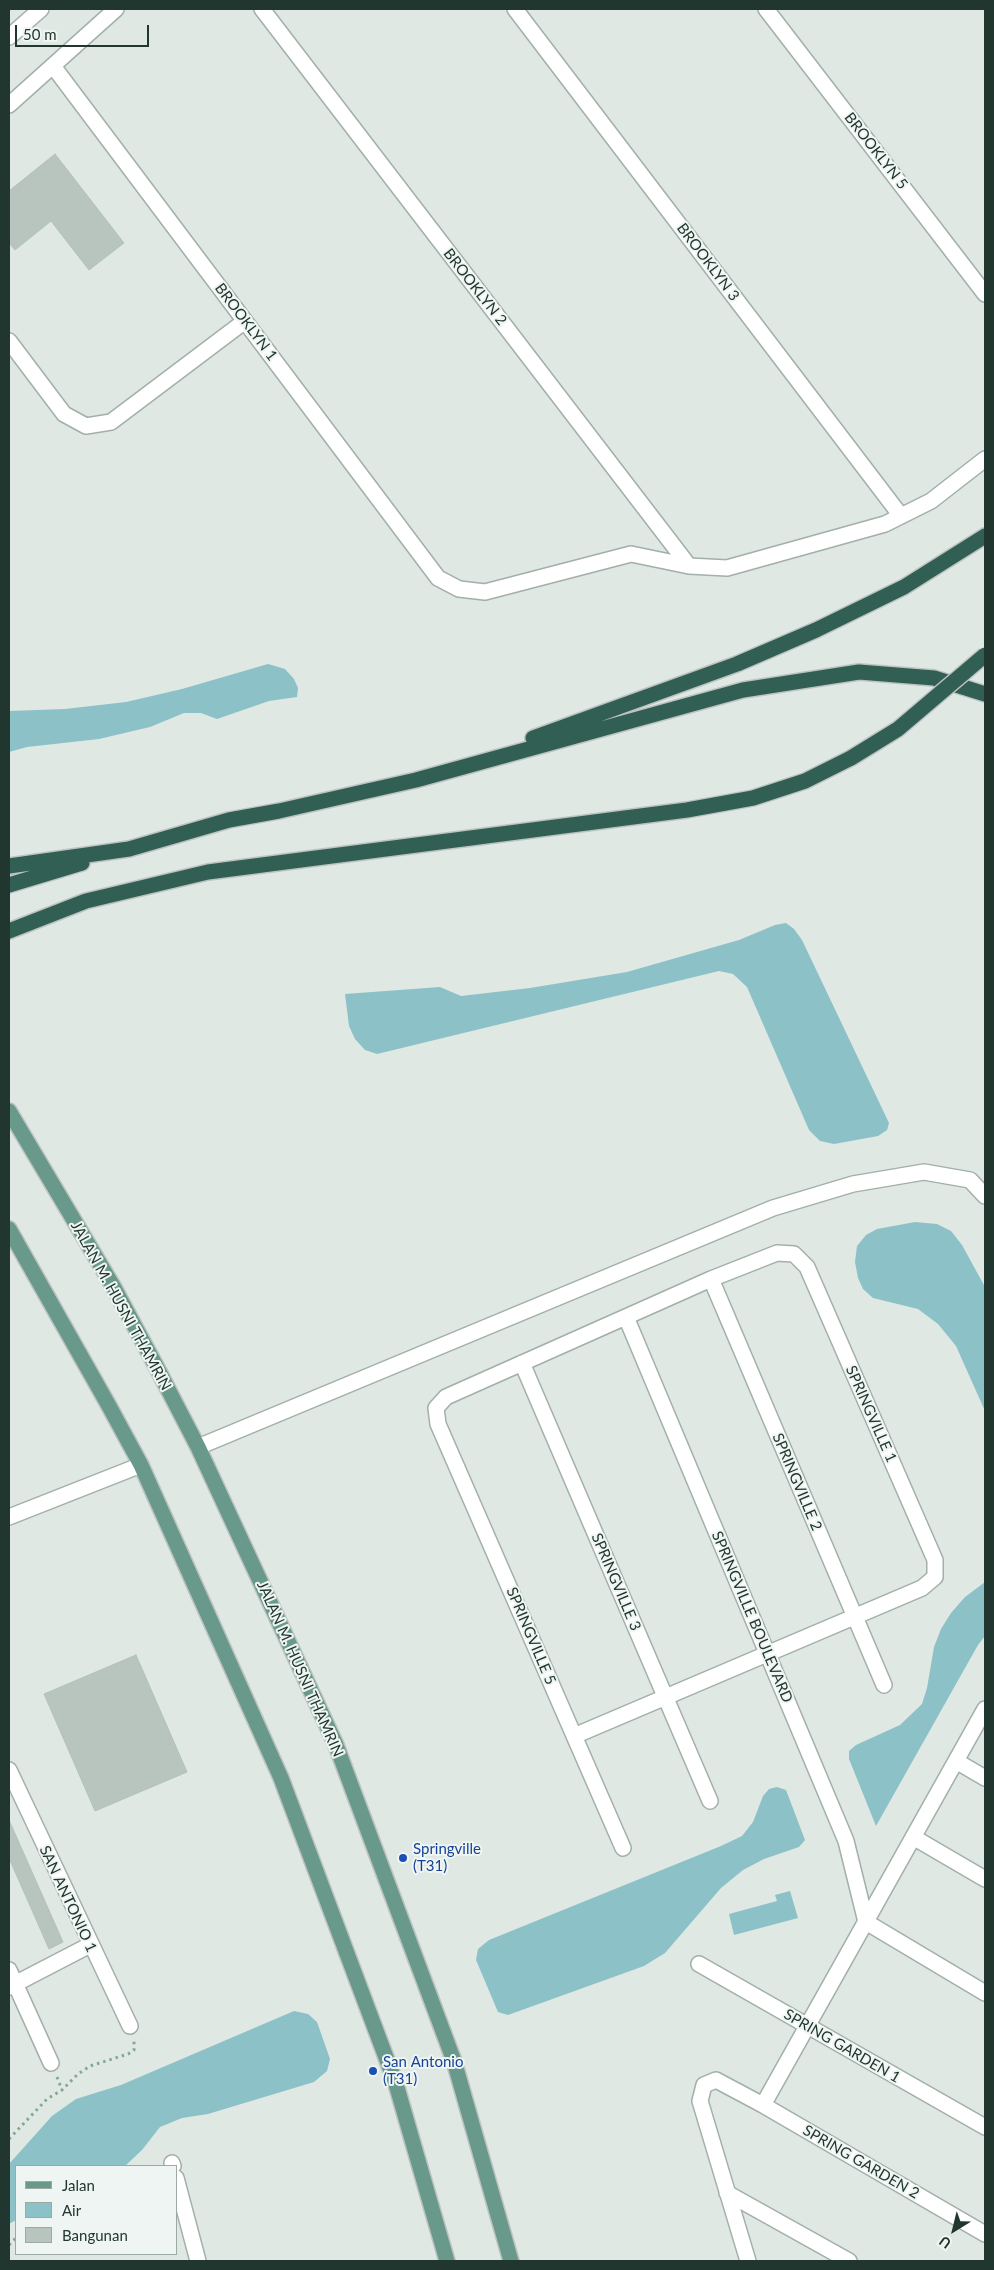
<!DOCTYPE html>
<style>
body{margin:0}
#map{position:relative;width:994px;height:2270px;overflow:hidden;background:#dfe8e3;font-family:Lato,sans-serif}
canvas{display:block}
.frame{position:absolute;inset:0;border:10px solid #223630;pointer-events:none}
.legend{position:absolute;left:15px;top:2165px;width:162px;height:90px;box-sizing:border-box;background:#eff5f2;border:1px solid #9da9a4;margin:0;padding:6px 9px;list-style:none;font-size:15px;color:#223630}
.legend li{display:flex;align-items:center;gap:10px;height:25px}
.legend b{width:25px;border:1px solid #9da9a4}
.north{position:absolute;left:929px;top:2205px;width:50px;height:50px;-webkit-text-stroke:4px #eff5f2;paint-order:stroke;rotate:216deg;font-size:14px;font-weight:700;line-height:20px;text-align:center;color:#223630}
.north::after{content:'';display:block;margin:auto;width:18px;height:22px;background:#223630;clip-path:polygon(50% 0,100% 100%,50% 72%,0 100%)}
.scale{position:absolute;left:15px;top:25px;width:134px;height:22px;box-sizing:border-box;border:2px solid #223630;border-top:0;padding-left:6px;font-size:15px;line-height:18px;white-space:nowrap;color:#223630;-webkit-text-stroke:4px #eff5f2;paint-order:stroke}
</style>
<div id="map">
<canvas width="994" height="2270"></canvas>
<div class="frame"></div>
<ul class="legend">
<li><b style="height:6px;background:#68998a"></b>Jalan</li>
<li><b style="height:14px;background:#8cc1c8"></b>Air</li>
<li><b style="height:14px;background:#b8c5bf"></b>Bangunan</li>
</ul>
<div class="north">U</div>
<div class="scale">50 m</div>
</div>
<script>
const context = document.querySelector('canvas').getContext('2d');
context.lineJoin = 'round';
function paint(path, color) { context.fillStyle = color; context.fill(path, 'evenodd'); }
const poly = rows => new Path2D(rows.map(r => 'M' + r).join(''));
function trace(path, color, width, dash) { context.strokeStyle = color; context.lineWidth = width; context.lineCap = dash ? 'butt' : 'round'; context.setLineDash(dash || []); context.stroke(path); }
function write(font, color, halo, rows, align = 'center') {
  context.font = font + ' Lato,sans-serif'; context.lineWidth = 4; context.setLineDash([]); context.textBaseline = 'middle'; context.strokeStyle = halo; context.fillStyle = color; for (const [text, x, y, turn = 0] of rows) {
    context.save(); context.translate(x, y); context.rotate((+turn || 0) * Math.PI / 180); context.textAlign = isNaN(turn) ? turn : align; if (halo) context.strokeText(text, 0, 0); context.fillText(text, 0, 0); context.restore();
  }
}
const water = poly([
 [268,664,285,669,294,679,298,688,297,697,269,701,217,719,201,713,184,713,150,727,99,739,27,747,9,752,9,711,65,709,126,702,182,689],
 [786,923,794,929,802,940,889,1123,887,1130,878,1136,834,1144,820,1141,809,1130,747,987,733,974,719,971,377,1054,365,1050,355,1039,349,1026,345,994,440,987,461,996,530,988,627,972,739,940,775,925],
 [915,1222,937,1224,951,1231,962,1245,985,1287,985,1411,956,1346,938,1324,918,1309,873,1298,863,1289,858,1278,855,1262,857,1246,866,1235,877,1229],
 [985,1582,985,1636,978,1645,876,1826,849,1759,849,1751,856,1745,900,1725,922,1704,927,1688,934,1647,941,1629,951,1613,965,1597],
 [777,1787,786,1790,805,1840,799,1847,764,1859,743,1870,721,1888,665,1953,644,1966,508,2015,498,2012,476,1960,478,1949,489,1940,721,1846,742,1836,753,1822,763,1796,769,1789],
 [790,1891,798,1918,734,1935,729,1914,777,1901,775,1895],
 [294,2011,308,2014,317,2022,330,2059,327,2071,314,2082,208,2114,182,2118,160,2127,142,2150,125,2166,16,2166,16,2220,9,2224,9,2164,52,2116,76,2099,121,2085]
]);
const building = poly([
 [55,154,124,243,89,270,51,221,15,250,9,243,9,191,55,154],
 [136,1655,187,1772,95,1811,44,1694,136,1655],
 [9,1820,63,1942,49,1949,9,1858,9,1820]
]);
const path = poly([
 [57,2077,62,2090],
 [9,2139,47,2099,62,2090,78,2074,90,2066,128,2054,134,2050,134,2040],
 [9,2245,16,2238]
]);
const minor = poly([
 [262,9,689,566],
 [515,9,901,516],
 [766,9,985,294],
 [9,37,41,9],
 [53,66,438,578,459,589,485,592,631,554,689,566,727,568,885,524,931,501,985,459],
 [9,105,116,9],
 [9,341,64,414,86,426,111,422,245,321],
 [711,1279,884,1685],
 [626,1317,846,1841,866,1922,985,1993],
 [522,1363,710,1801],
 [198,1447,773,1208,853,1184,924,1172,970,1180,985,1196],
 [9,1517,141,1465],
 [574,1736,922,1588,935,1577,935,1560,807,1267,794,1254,777,1253,711,1279,446,1397,436,1408,438,1424,623,1848],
 [956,1761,985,1778],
 [9,1770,130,2026],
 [913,1837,985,1879],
 [699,1964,985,2127],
 [9,1970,51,2063],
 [9,1987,90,1945],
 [763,2105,985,2234],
 [172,2163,173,2166],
 [176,2178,198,2261],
 [727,2193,849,2261],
 [748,2261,700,2101,704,2085,716,2080,763,2105,985,1709]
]);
const major = poly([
 [9,1111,113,1286,156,1366,198,1447,336,1745,454,2061,511,2261],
 [9,1229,109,1406,141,1465,281,1778,396,2084,447,2261]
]);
const highway = poly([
 [533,738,737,664,816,630,904,587,985,536],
 [9,866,129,849,229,820,279,811,416,780,743,690,859,672,934,678,985,694],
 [9,885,82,863],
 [9,931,86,901,208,872,687,810,753,798,805,781,851,758]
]);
const highwayBridge = poly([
 [851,758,898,729,985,655]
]);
const markers = [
 [403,1858,5,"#1a4fb4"],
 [373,2071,5,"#1a4fb4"]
];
const streetNames = [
 ["BROOKLYN 5",876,151,52],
 ["BROOKLYN 3",708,262,53],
 ["BROOKLYN 2",475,287,52],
 ["BROOKLYN 1",246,322,53],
 ["JALAN M. HUSNI THAMRIN",121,1306,61],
 ["SPRINGVILLE 1",871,1414,66],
 ["SPRINGVILLE 2",797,1482,67],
 ["SPRINGVILLE 3",616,1582,67],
 ["SPRINGVILLE BOULEVARD",752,1617,67],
 ["SPRINGVILLE 5",531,1636,67],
 ["JALAN M. HUSNI THAMRIN",300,1669,66],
 ["SAN ANTONIO 1",68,1899,65],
 ["SPRING GARDEN 1",842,2046,30],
 ["SPRING GARDEN 2",861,2162,30]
];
const transitNames = [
 ["Springville",413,1849],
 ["(T31)",413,1866],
 ["San Antonio",383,2062],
 ["(T31)",383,2079]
];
paint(water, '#8cc1c8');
paint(building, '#b8c5bf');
trace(building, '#b2c1ba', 1);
trace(minor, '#a3afaa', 18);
trace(major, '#bdc3c1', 18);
trace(highway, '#bdc3c1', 18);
trace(path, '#83a89b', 3, [2.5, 4]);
trace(minor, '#fff', 15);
trace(major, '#68998a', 15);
trace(highway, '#315f53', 15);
trace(highwayBridge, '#bdc3c1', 18, []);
trace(highwayBridge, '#315f53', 15);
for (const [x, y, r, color] of markers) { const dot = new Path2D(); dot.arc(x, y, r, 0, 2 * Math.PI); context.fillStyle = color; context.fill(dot); trace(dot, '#eff5f2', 2); }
write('15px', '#223630', '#eff5f2', streetNames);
write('15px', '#164399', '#eff5f2', transitNames, 'left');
</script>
